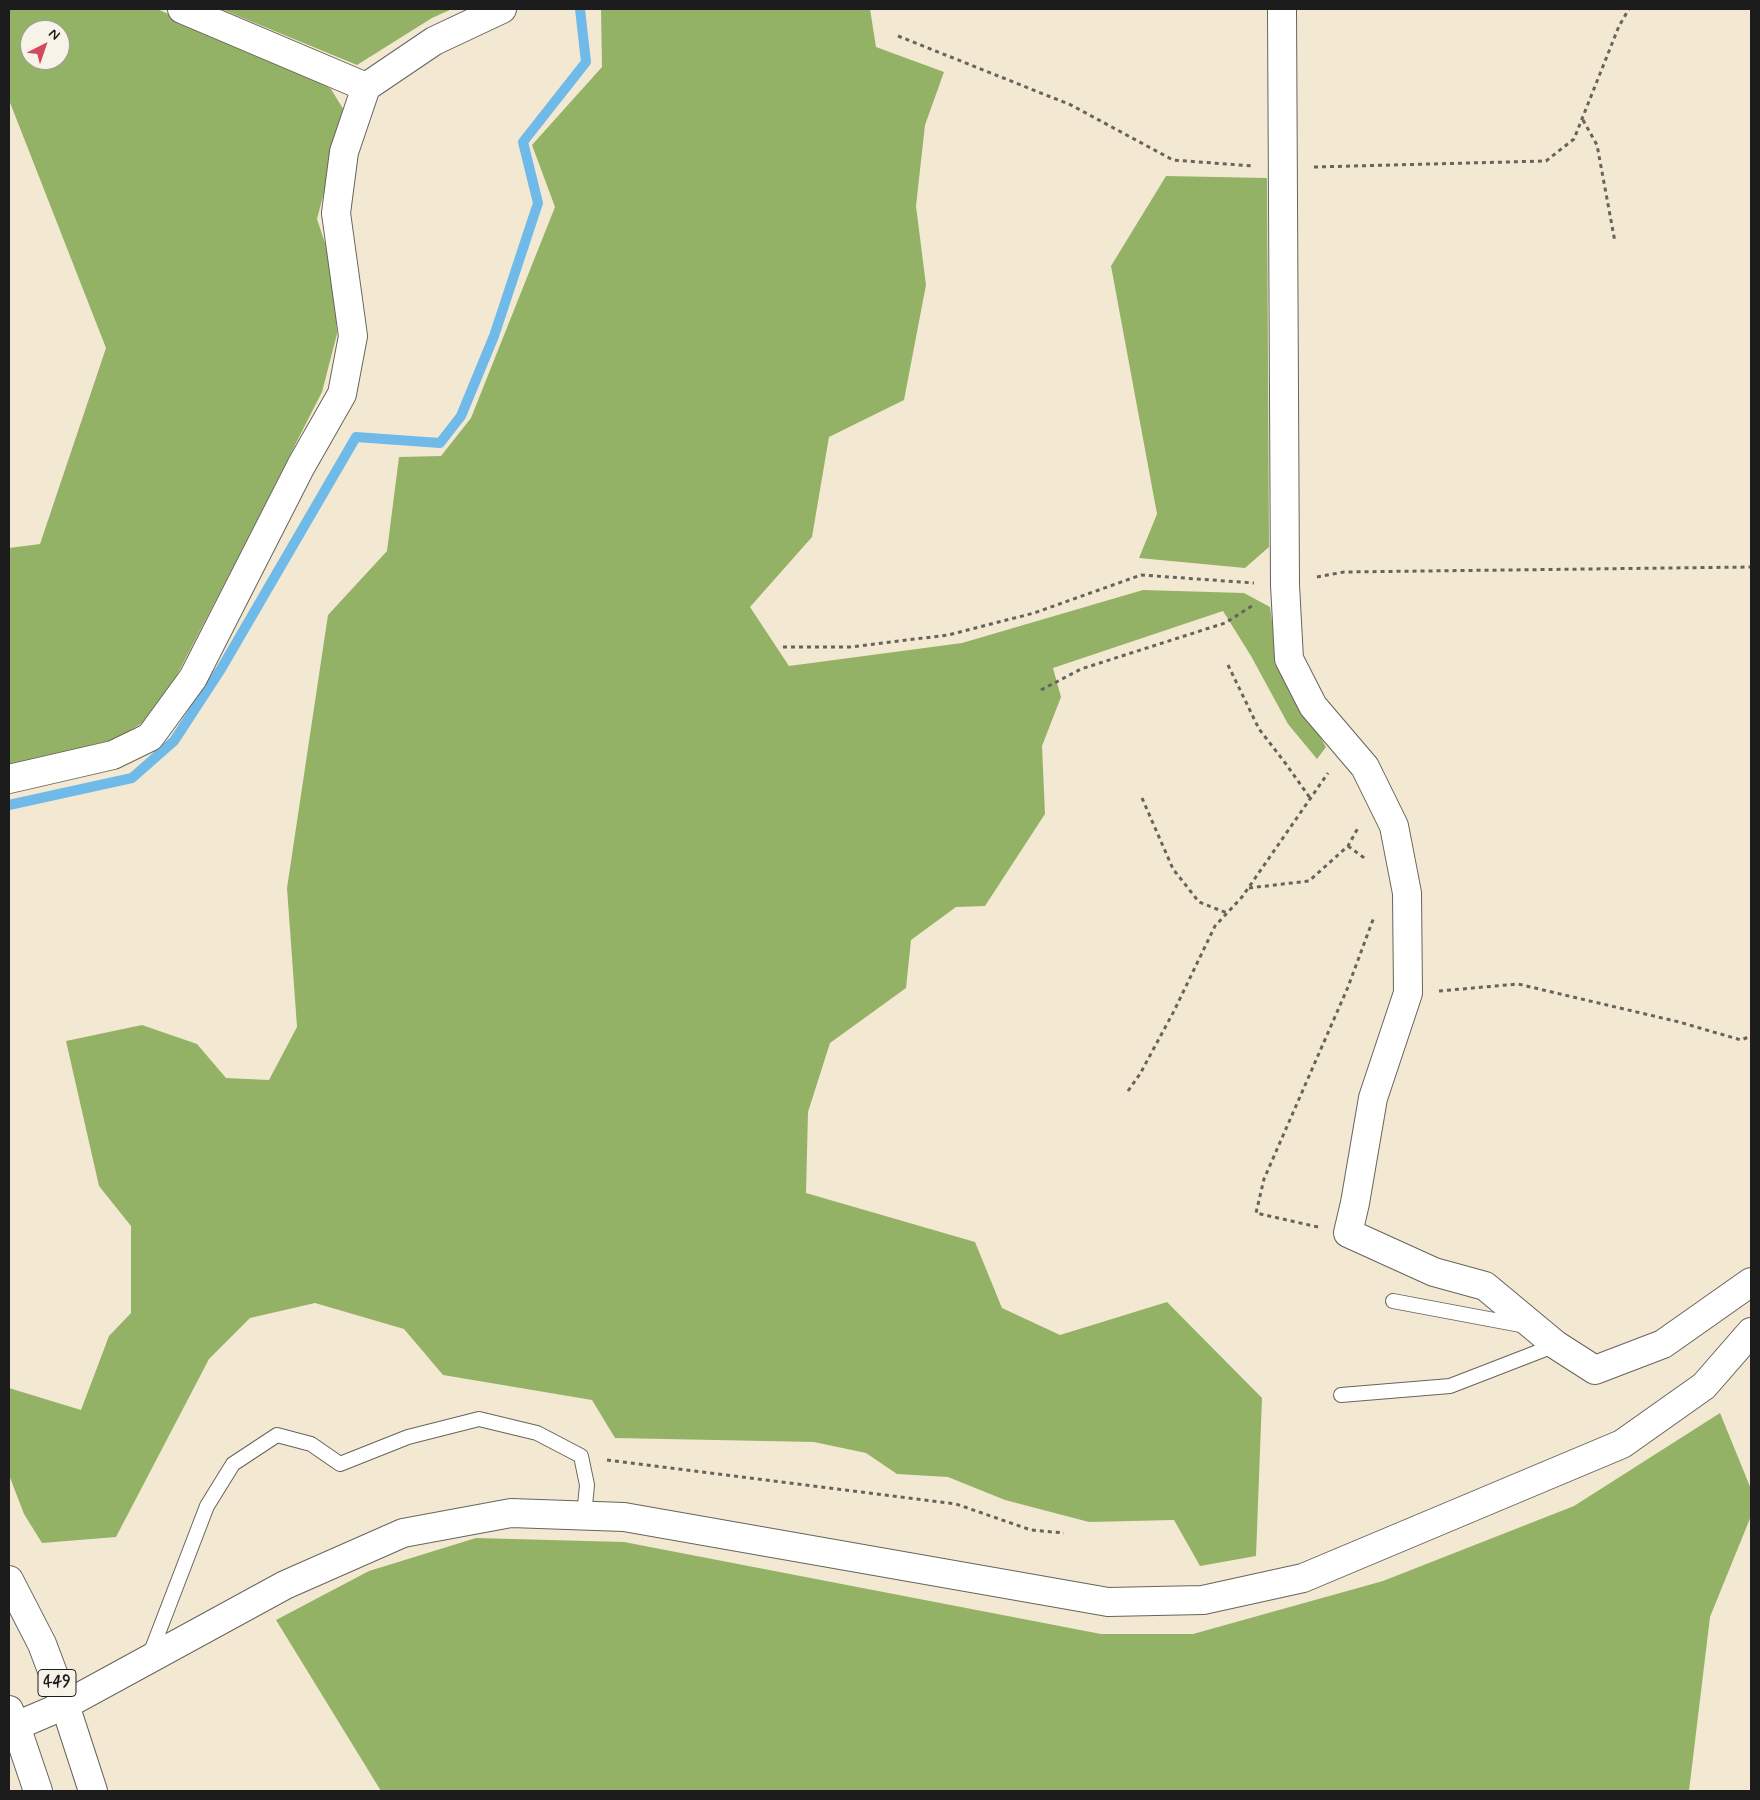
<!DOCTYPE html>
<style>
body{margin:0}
#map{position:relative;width:1760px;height:1800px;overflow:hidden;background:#f3e9d3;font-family:Mynerve,sans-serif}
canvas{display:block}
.frame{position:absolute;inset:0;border:10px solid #1c1c1c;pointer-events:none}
.north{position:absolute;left:20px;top:20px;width:50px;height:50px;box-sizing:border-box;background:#f7f3e8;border:1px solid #9f9d96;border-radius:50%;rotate:41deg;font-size:14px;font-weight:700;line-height:20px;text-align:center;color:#1c1c1c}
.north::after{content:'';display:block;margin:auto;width:18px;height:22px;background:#d1495b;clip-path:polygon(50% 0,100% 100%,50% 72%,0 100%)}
</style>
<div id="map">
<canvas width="1760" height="1800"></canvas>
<div class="frame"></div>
<div class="north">N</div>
</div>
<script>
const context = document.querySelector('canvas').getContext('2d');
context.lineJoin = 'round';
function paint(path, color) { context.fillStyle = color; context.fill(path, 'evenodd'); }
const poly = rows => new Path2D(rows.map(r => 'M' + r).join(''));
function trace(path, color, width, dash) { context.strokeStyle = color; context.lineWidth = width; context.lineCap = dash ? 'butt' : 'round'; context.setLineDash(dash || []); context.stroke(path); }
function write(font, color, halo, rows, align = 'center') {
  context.font = font + ' Mynerve,sans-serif'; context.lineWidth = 4.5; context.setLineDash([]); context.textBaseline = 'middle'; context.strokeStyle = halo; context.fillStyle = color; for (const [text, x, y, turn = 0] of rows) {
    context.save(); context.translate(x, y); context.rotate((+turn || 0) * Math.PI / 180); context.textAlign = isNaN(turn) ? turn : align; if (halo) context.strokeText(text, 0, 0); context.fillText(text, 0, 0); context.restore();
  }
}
const forest = poly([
 [9,9,157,9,296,68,331,89,345,112,317,219,334,270,337,334,322,392,236,561,177,675,142,723,116,739,9,766,9,548,40,544,106,348,9,100],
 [30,30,60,30,60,60,30,60],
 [221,9,452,9,432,18,357,65],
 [603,9,870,9,876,47,944,72,925,125,916,206,926,285,904,400,829,437,812,537,750,607,789,666,962,643,1143,590,1244,593,1270,607,1278,663,1326,747,1317,759,1288,724,1251,656,1223,611,1053,668,1061,697,1042,746,1045,814,985,906,956,907,911,940,906,988,830,1043,808,1112,806,1193,975,1242,1002,1308,1060,1335,1167,1302,1262,1398,1256,1556,1200,1566,1174,1520,1089,1522,1005,1500,948,1477,897,1474,866,1453,814,1442,615,1438,592,1400,443,1375,404,1329,315,1303,250,1318,209,1359,116,1537,42,1543,24,1514,9,1475,9,1388,81,1410,109,1336,131,1313,131,1226,99,1186,66,1041,142,1025,197,1044,226,1078,269,1080,297,1027,287,888,328,615,387,551,399,457,441,456,471,418,555,207,532,145,602,67,601,10],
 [1166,176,1267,178,1269,547,1245,568,1139,558,1157,514,1111,266],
 [1720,1413,1751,1489,1751,1516,1710,1617,1689,1791,381,1791,276,1620,369,1571,476,1538,624,1542,1101,1634,1193,1634,1383,1581,1574,1506]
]);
const stream = poly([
 [9,805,132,778,174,741,221,669,356,437,440,443,461,416,494,336,538,203,523,142,586,62,580,9]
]);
const path = poly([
 [898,36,1071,105,1173,160,1253,166],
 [1583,120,1597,145,1615,242],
 [1314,167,1546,161,1574,139,1619,26,1629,9],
 [1317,577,1344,572,1751,567],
 [783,647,850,647,948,635,1034,613,1141,575,1254,583],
 [1228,665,1259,729,1286,764,1310,798],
 [1041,690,1081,669,1225,623,1255,604],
 [1142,798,1173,869,1199,902,1227,913],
 [1348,846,1367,860],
 [1249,888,1309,881,1348,846,1359,826],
 [1439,991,1518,984,1679,1022,1741,1040,1751,1036],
 [1128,1091,1140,1074,1174,1011,1215,926,1242,897,1328,773],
 [1318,1227,1256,1213,1264,1179,1348,987,1374,917],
 [607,1460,956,1504,1031,1530,1064,1533]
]);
const lane = poly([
 [1393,1301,1526,1326],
 [1341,1395,1450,1386,1556,1345],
 [149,1657,207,1506,233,1464,277,1435,311,1444,340,1464,408,1437,479,1419,537,1433,581,1456,587,1485,584,1516]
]);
const street = poly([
 [182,9,366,87],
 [1282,9,1285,585,1289,659,1313,706,1365,767,1394,826,1407,893,1408,993,1373,1098,1355,1203,1348,1233,1434,1272,1485,1286,1556,1345,1595,1370,1663,1344,1751,1282],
 [9,779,113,755,150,737,193,678,301,466,342,394,353,336,336,213,344,152,366,87,434,41,502,9]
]);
const secondary = poly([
 [16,1726,65,1705,285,1585,403,1533,511,1513,624,1517,1108,1602,1203,1600,1303,1578,1622,1444,1704,1386,1751,1332]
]);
const highway = poly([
 [9,1580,42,1644,65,1705,93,1791],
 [9,1710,16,1726,38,1791]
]);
const shields = [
 [57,1683,38]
];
const shieldNames = [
 ["449",57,1683]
];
paint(forest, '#94b266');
trace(stream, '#6fbae8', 10);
trace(lane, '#67645c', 16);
trace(street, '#67645c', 30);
trace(secondary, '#67645c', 30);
trace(highway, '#67645c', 30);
trace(path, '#67645c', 3, [4, 4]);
trace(lane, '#fff', 14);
trace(street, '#fff', 28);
trace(secondary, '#fff', 28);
trace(highway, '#fff', 28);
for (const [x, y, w] of shields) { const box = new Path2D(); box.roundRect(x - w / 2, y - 13.5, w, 27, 4); context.fillStyle = '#f7f3e8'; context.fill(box); trace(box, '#1c1c1c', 1); }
write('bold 16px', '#1c1c1c', null, shieldNames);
</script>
